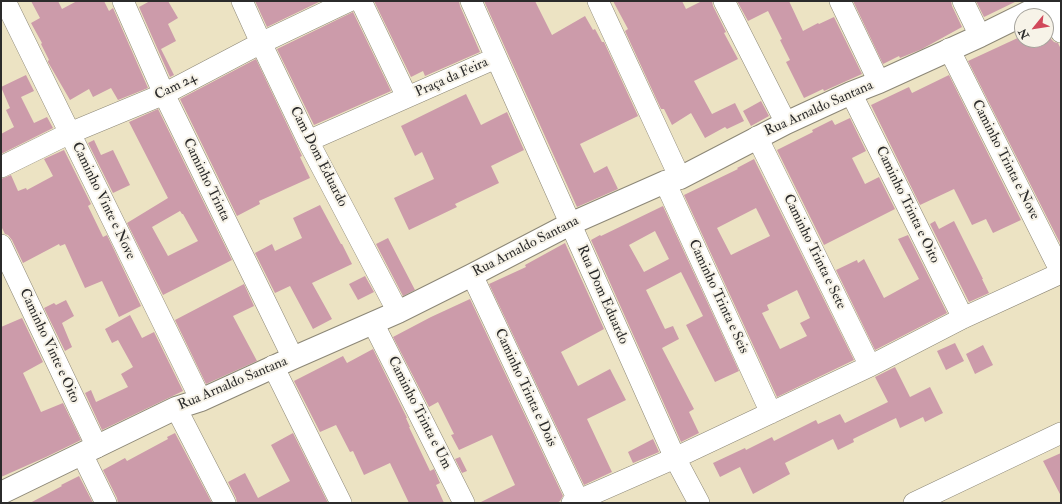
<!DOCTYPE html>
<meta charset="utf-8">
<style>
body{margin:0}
#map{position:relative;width:1062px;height:504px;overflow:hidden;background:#ece3c3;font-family:"IM FELL Double Pica",serif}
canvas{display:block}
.frame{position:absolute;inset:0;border:2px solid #2b2b2b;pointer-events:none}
.north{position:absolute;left:1014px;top:8px;width:40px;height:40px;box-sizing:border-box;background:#f7f3e8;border:1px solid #a5a39c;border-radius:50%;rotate:240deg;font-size:11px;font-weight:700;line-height:16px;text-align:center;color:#2b2b2b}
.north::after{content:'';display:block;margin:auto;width:14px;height:18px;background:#d1495b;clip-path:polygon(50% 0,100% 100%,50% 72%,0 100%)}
</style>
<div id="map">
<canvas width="1062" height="504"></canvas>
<div class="frame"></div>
<div class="north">N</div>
</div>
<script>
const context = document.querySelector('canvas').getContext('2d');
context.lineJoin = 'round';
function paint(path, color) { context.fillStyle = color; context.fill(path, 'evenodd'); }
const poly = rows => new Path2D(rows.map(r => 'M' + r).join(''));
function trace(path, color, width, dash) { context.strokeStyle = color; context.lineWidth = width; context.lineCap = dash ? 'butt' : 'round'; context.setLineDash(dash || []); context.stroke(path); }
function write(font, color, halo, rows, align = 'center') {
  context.font = font + ' "IM FELL Double Pica",serif'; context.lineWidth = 4; context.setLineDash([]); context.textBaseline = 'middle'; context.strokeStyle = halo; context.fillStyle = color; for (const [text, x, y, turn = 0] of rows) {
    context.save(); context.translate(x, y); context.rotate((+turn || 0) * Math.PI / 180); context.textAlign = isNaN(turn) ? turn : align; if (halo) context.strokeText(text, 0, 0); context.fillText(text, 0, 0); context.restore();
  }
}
const building = poly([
 [31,1,58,1,62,9,77,1,104,1,109,11,113,8,148,88,118,100,111,88,93,97,89,89,70,100,48,62,48,61,49,60,41,44,42,43,31,23,40,18],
 [150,1,168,1,178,18,168,24,176,41,161,49,174,75,170,77,139,7],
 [255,1,321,1,267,27],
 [374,1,459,1,460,6,480,52,425,76,423,71,411,77],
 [484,1,535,1,552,35,585,16,593,30,595,29,602,42,604,42,638,116,580,144,594,173,607,166,618,189,577,207],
 [613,1,682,1,686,9,702,1,712,1,713,6,726,32,724,33,738,59,694,81,712,114,735,103,744,121,727,129,725,127,705,138,691,113,672,125,664,109,661,109,625,31,628,29],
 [737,1,789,1,803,31,818,23,819,24,834,17,862,74,824,91,823,89,804,98,786,62,790,60,780,40,782,39,768,11,748,21],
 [853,1,951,1,952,6,962,27,922,49,900,58,899,56,883,64],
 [976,1,1017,1,984,17],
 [353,12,391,91,314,125,277,49],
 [1046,29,1050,38,1054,42,1058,43,1061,49,1061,245,968,61,1022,36,1022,40,1046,40],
 [256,59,302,156,300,157,310,178,259,201,260,204,237,216,180,99],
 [26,75,34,91,21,97,34,123,47,117,53,128,1,154,1,134,14,127,6,110,10,108,1,87],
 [949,75,1021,220,993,233,986,219,972,225,954,189,920,205,871,105,909,87,912,93],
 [466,94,481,125,507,112,524,150,491,166,499,183,455,204,457,207,409,230,394,198,434,179,422,152,415,156,401,126],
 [761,101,769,116,751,126,743,111],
 [158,109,232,260,163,295,127,223,168,198,129,122],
 [180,211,182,214,183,214,198,241,168,256,152,227],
 [850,118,866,151,852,158,865,184,879,177,895,209,824,245,777,150,813,132,812,130,832,120,835,125],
 [94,140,101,155,113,150,130,185,113,193,88,143],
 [64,150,91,204,88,206,103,237,107,235,141,306,119,317,102,281,85,288,65,244,60,246,59,244,23,263,12,240,8,235,5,234,1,226,1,179,11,175,18,191,26,188,27,190,53,176,44,159],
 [754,159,854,360,777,397,684,195,738,169,737,168],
 [756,208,770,236,731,255,717,228],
 [797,290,810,318,800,323,807,336,780,349,762,313,769,310,767,305],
 [320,205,341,244,342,244,352,264,312,283,332,319,313,329,290,286,275,293,255,253,272,244,275,251,302,238,293,218],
 [663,206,739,371,715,382,686,325,703,316,681,272,646,290,665,329,673,326,679,339,662,348,694,409,689,412,699,433,681,442,591,240,600,235,601,236],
 [655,231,669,259,644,272,629,245],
 [935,221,939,229,954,221,983,279,982,279,989,293,969,302,930,224],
 [908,235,947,313,875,350,836,270,857,260,858,263,864,259,884,298,919,279,898,239],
 [388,238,415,290,403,296,376,244],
 [565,243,604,329,561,352,578,386,610,369,626,400,587,419,612,472,584,485,489,284,526,267,525,265],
 [365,276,374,292,358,300,349,284],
 [244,284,254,306,233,316,257,361,206,384,175,320],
 [470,299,563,496,560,501,557,503,479,503,515,485,492,435,459,450,451,435,454,434,438,402,429,407,393,337,431,317],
 [66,300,74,316,62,323,72,347,65,351,44,308,54,303,56,305],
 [130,315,142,338,154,332,183,391,102,430,85,393,91,390,96,402,128,387,121,374,133,367,118,340,112,343,105,329],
 [22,318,43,362,23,373,41,412,63,403,81,440,46,457,1,477,1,327],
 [955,343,964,361,946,370,937,351],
 [983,345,993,365,975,374,966,354],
 [373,349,407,418,406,418,410,427,409,427,430,471,434,469,440,483,436,485,444,503,409,503,390,463,364,475,353,451,350,452,336,425,320,432,294,381,343,356,347,363],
 [895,367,910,397,930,387,943,413,925,422,923,417,900,428,896,418,853,439,854,442,838,450,833,439,785,463,790,474,753,494,740,467,720,477,713,463,745,448,746,450,772,437,774,441,816,420,818,424,840,414,845,423,888,402,875,377],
 [175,433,212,503,118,503,117,498,103,470,125,458,127,461,168,439,167,437],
 [293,433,328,503,237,503,236,498,228,482,245,473,258,498,290,481,271,445],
 [653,439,659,452,633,463,628,452],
 [1061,453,1061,496,1043,461],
 [460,457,467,471,462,473,455,459],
 [79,476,93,503,30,503,62,486,61,485]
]);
const minor = poly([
 [5,1,201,400],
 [123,1,164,94,293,358],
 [242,1,261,43,308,141,398,312],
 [361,1,407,97],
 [471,1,675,458,699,503],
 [598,1,680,178],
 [724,1,786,123],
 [840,1,879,82],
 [963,1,980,36],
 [1047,3,1061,32],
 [949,49,1061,272],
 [851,93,963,318],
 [757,137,870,366],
 [308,141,496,58],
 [1,167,70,133,164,94,261,43,349,1],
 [665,182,771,413],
 [1,245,97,447],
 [472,275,578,500],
 [373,323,464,503],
 [273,366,341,503],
 [176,408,225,503],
 [82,454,106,503],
 [572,503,675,458,870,366,963,318,1061,273],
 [914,503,1061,433]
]);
const tertiary = poly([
 [1,493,176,408,201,400,293,358,398,312,472,275,570,224,665,182,680,178,786,123,851,93,879,82,980,36,1051,1]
]);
const streetNames = [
 ["Praça da Feira",452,78,-24],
 ["Cam 24",176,87,-26],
 ["Rua Arnaldo Santana",819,109,-24],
 ["Cam Dom Eduardo",318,157,63],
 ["Caminho Trinta e Nove",1005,160,63],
 ["Caminho Trinta",206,180,64],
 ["Caminho Vinte e Nove",103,201,64],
 ["Caminho Trinta e Oito",907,205,64],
 ["Rua Arnaldo Santana",526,247,-27],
 ["Caminho Trinta e Sete",814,252,64],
 ["Rua Dom Eduardo",602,295,66],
 ["Caminho Trinta e Seis",718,297,65],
 ["Caminho Vinte e Oito",49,346,65],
 ["Rua Arnaldo Santana",233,384,-23],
 ["Caminho Trinta e Dois",525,388,65],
 ["Caminho Trinta e Um",419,413,63]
];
paint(building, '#cc9baa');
trace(minor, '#8c8777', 22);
trace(tertiary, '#8c8777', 24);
trace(minor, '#fff', 21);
trace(tertiary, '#fff', 22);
write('14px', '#2b2b2b', '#f7f3e8', streetNames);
</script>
